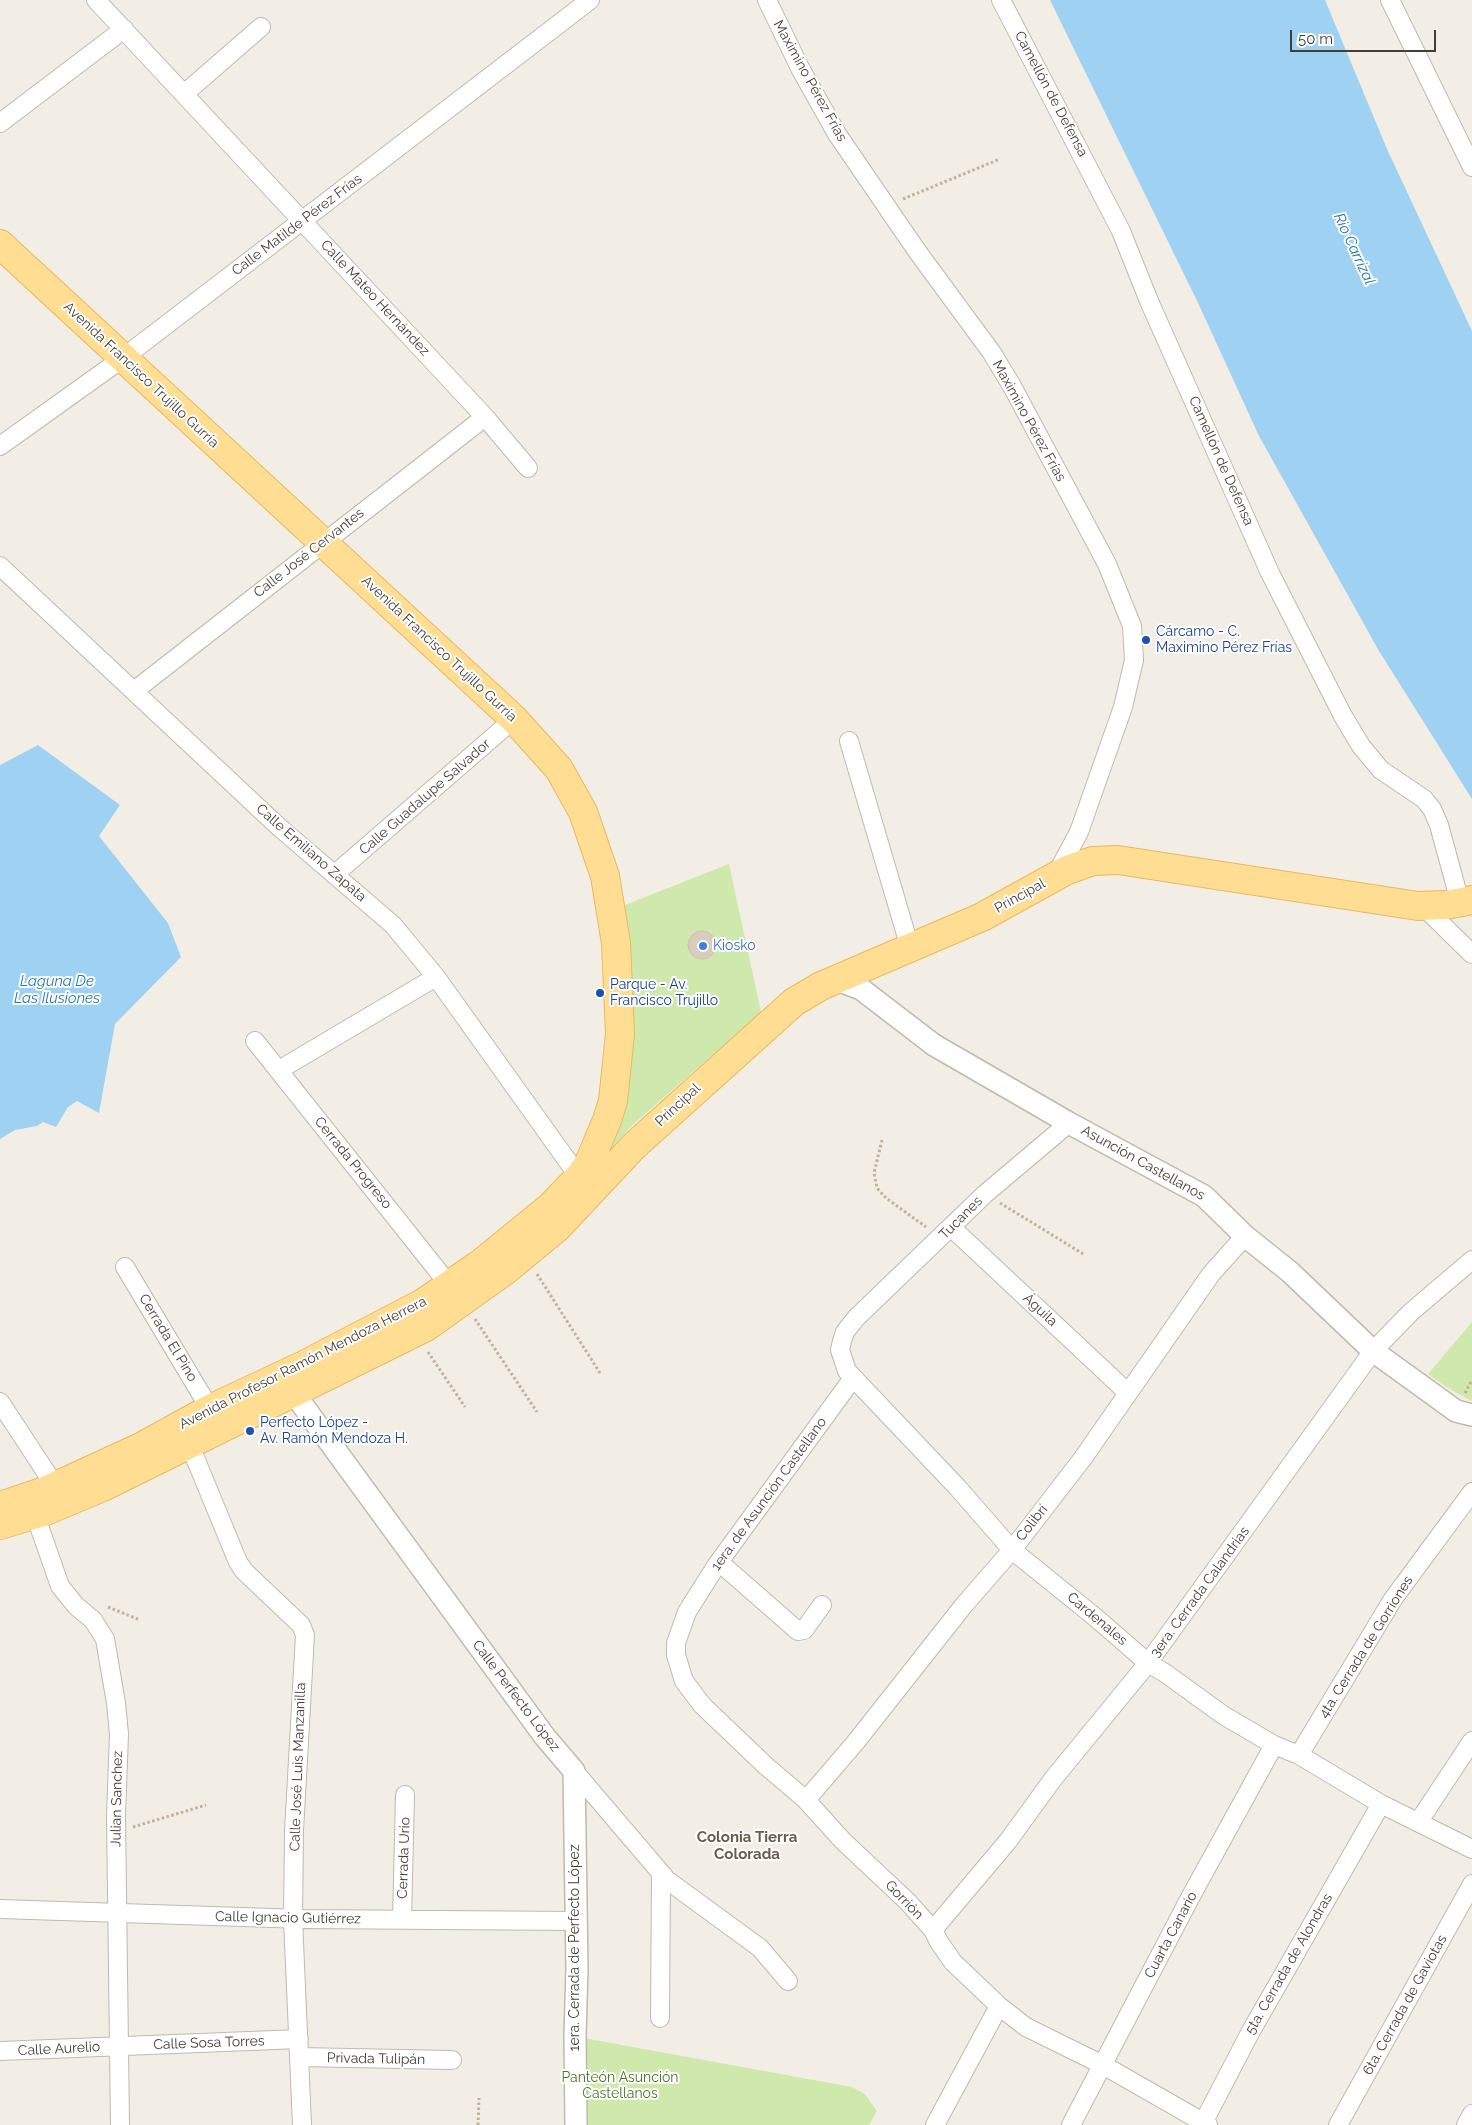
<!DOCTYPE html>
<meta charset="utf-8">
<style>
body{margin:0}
#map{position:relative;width:1472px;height:2125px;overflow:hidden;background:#f3eee5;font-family:Raleway,sans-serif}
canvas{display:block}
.scale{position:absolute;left:1290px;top:30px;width:146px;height:22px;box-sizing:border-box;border:2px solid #453e34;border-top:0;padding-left:6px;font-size:15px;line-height:18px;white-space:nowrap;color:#453e34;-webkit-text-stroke:4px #fff;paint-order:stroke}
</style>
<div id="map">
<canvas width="1472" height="2125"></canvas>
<div class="scale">50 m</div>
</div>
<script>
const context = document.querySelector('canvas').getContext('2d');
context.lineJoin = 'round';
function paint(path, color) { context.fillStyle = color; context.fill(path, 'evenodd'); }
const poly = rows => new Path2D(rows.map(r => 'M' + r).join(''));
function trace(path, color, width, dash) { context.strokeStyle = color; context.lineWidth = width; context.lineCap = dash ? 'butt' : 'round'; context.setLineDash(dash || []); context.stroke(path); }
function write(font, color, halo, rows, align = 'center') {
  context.font = font + ' Raleway,sans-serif'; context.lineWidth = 4; context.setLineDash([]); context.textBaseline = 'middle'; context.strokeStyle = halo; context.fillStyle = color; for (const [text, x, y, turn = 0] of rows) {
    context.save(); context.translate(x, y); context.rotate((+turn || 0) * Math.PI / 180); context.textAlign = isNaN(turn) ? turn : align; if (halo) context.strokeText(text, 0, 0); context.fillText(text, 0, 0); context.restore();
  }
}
const green = poly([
 [729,864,763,1021,736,1044,711,1056,629,1128,601,1162,620,907],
 [1472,1322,1472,1401,1448,1388,1428,1374],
 [578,2037,852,2087,865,2094,877,2111,869,2125,580,2125]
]);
const water = poly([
 [1050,0,1325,0,1387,149,1472,331,1472,799,1379,651,1259,436,1199,305],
 [38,745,120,805,99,836,168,923,181,957,115,1024,99,1113,77,1101,68,1107,56,1127,43,1122,37,1126,15,1130,0,1139,0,765]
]);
const building = poly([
 '688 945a14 14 0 1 1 28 0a14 14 0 1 1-28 0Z'
]);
const path = poly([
 [903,199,1000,159],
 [882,1140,874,1173,877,1188,886,1198,926,1227],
 [1000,1203,1085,1255],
 [537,1274,600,1373],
 [475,1319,537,1412],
 [428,1352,465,1407],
 [1465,1393,1472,1380],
 [108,1607,140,1620],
 [133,1827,206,1805],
 [478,2125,479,2098]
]);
const minor = poly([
 [96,0,485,417,528,468],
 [767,0,800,68,837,134,917,251,992,353,1013,388,1107,564,1132,626,1134,660,1123,707,1079,832,1056,875],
 [1001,0,1121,231,1149,301,1270,573,1343,716,1361,746,1381,770,1424,799,1432,809,1439,825,1460,902],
 [1390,0,1472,167],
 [184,94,261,27],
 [0,123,124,29],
 [0,446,123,358,590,0],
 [0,566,279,827,393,925,436,977,579,1177],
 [134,691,485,417],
 [849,741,910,948],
 [335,874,514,719],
 [1423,906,1472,954],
 [255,1041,450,1286],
 [279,1070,436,977],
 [1069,1123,985,1194,856,1318,845,1332,842,1341,840,1350,847,1371,958,1488,1012,1550,1095,1617,1148,1663,1165,1673,1223,1715,1274,1745,1299,1755,1381,1804,1472,1849],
 [952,1228,1128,1393],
 [125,1267,210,1409],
 [853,1378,716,1566,687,1612,676,1643,676,1655,684,1681,702,1705,766,1766,806,1800,843,1841,907,1901,933,1930,939,1942,953,1962,999,2006,1026,2027,1103,2065,1208,2125],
 [0,1402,55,1486],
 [186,1436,238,1562,244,1571,301,1625,305,1635,294,1831,293,1919,302,2125],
 [32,1506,60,1586,76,1606,93,1620,105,1639,116,1703,119,1734,116,1815,120,2125],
 [719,1562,798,1631,804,1630,822,1605],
 [1299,1755,1393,1599,1472,1492],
 [574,1771,667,1880,760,1948,788,1981],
 [806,1800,855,1743,964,1605,1012,1550,1083,1458,1211,1274,1245,1236],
 [1419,1821,1472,1741],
 [0,1909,303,1919,576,1921],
 [402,1920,405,1795],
 [933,1930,1008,1841,1053,1779,1148,1663,1373,1351,1411,1312,1472,1260],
 [660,2018,661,1873],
 [0,2051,299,2039],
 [300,2057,452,2060],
 [935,2125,999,2006],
 [1071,2125,1191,1896,1274,1745],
 [1202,2125,1251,2031,1381,1804],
 [1338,2125,1472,1884],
 [1466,2125,1472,2114]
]);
const tertiary = poly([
 [837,980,861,989,934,1045,1069,1123,1204,1196,1245,1236,1290,1272,1373,1351,1456,1411,1472,1415],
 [285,1381,545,1737,574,1771,577,1969,575,2035,576,2125]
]);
const primary = poly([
 [0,244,514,719,559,769,583,812,605,876,616,943,620,1034,613,1101,607,1120,589,1163,579,1177,551,1206,480,1264,423,1303,304,1365,210,1409,141,1447,45,1491,0,1506],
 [0,1525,43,1512,103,1487,426,1327,506,1270,557,1228,635,1145,794,1002,821,986,982,917,1067,870,1093,861,1118,860,1418,906,1446,905,1472,900]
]);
const markers = [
 [1146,640,5,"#1a4fb4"],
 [703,946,5,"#3f7fe0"],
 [600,993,5,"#1a4fb4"],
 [250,1431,5,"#1a4fb4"]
];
const streetNames = [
 ["Maximino Pérez Frías",810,81,61],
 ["Camellón de Defensa",1051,94,62],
 ["Calle Matilde Pérez Frías",297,225,-37],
 ["Calle Mateo Hernández",375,298,47],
 ["Avenida Francisco Trujillo Gurría",141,375,43],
 ["Maximino Pérez Frías",1029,421,61],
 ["Camellón de Defensa",1221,461,66],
 ["Calle José Cervantes",309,553,-38],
 ["Avenida Francisco Trujillo Gurría",439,649,43],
 ["Calle Guadalupe Salvador",425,797,-41],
 ["Calle Emiliano Zapata",311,853,41],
 ["Principal",1020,896,-29],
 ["Principal",678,1105,-43],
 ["Cerrada Progreso",353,1163,51],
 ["Asunción Castellanos",1143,1163,29],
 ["Tucanes",961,1218,-45],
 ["Águila",1040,1310,43],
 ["Cerrada El Pino",168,1338,59],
 ["Avenida Profesor Ramón Mendoza Herrera",303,1363,-27],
 ["1era. de Asunción Castellano",769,1494,-54],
 ["Colibrí",1032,1523,-52],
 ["3era. Cerrada Calandrias",1200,1592,-54],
 ["Cardenales",1097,1619,40],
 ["4ta. Cerrada de Gorriones",1366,1647,-58],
 ["Calle Perfecto López",516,1696,53],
 ["Calle José Luis Manzanilla",298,1767,-88],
 ["Julian Sanchez",117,1799,-89],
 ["Cerrada Urio",404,1858,-88],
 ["Gorrión",904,1900,46],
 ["Calle Ignacio Gutiérrez",288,1918,1],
 ["Cuarta Canario",1171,1935,-62],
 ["1era. Cerrada de Perfecto López",575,1948,-90],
 ["5ta. Cerrada de Alondras",1289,1964,-60],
 ["6ta. Cerrada de Gaviotas",1405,2005,-61],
 ["Calle Sosa Torres",209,2043,-2],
 ["Calle Aurelio",59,2049,-3],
 ["Privada Tulipán",376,2059,1]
];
const transitNames = [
 ["Cárcamo - C.",1156,632],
 ["Maximino Pérez Frías",1156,648],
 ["Parque - Av.",610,985],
 ["Francisco Trujillo",610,1001],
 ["Perfecto López -",260,1423],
 ["Av. Ramón Mendoza H.",260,1439]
];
const shopNames = [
 ["Kiosko",713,946]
];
const parkNames = [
 ["Panteón Asunción",620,2078],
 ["Castellanos",620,2094]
];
const waterNames = [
 ["Rio Carrizal",1354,249,65],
 ["Laguna De",57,981],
 ["Las Ilusiones",57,998]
];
const neighbourhoodNames = [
 ["Colonia Tierra",747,1837],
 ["Colorada",747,1854]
];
paint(green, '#cfe9ac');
paint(water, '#9fd2f2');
paint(building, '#d8ccbd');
trace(building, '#d0c1ad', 1);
trace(minor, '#c1b9aa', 20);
trace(tertiary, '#c1b9aa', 24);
trace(primary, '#e6ba5f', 30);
trace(path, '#c1b198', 3, [2.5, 2.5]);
trace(minor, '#fff', 18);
trace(tertiary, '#fff', 21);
trace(primary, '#ffdd92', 28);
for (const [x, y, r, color] of markers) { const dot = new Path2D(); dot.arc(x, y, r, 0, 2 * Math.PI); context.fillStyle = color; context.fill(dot); trace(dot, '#fff', 2); }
write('14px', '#453e34', '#fff', streetNames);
write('14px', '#164399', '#fff', transitNames, 'left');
write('14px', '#366cbe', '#fff', shopNames, 'left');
write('14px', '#487826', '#fff', parkNames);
write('italic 15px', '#2a79ac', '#fff', waterNames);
write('bold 15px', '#685c4b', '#fff', neighbourhoodNames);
</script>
